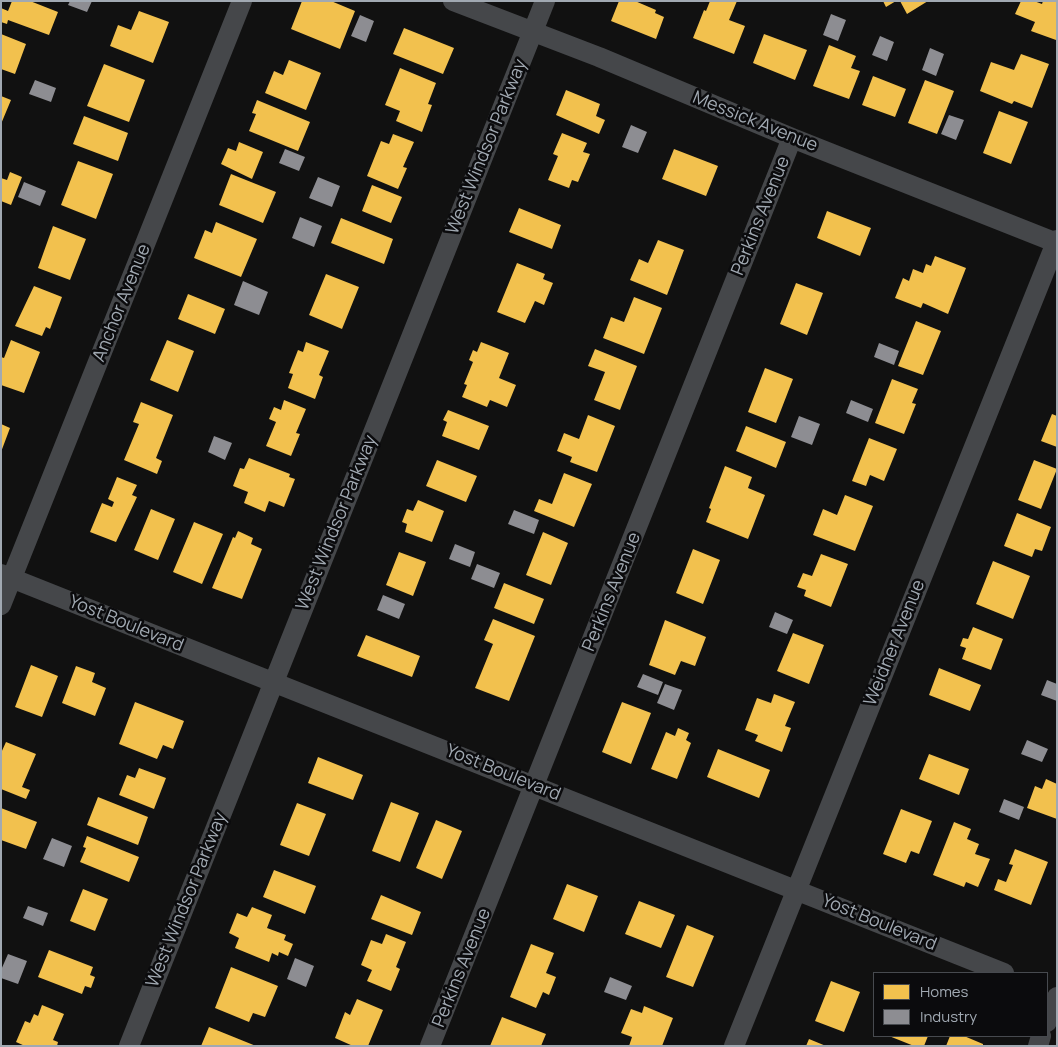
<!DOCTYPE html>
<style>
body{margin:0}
#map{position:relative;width:1058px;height:1047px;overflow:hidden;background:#111;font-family:Manrope,sans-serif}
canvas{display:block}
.frame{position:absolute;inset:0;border:2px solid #a1a9b2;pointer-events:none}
.legend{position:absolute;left:873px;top:972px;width:175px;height:65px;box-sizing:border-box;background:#0b0b0d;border:1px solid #474a4f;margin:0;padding:6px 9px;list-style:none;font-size:15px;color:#a1a9b2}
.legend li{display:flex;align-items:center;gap:10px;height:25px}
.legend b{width:25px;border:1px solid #474a4f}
</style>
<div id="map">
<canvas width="1058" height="1047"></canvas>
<div class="frame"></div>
<ul class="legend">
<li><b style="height:14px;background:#f2c14e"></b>Homes</li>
<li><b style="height:14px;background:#8d8d92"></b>Industry</li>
</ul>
</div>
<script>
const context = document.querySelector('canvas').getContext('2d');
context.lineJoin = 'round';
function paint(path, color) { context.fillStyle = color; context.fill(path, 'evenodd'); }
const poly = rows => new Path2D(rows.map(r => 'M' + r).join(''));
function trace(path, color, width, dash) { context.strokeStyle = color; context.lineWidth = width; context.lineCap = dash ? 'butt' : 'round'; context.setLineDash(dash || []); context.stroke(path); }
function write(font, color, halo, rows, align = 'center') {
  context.font = font + ' Manrope,sans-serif'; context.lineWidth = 5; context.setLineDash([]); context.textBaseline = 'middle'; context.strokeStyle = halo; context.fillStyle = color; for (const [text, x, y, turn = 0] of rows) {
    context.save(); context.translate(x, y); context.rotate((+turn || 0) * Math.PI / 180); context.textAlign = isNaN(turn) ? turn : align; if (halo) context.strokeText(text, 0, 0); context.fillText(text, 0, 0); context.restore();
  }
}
const homes = poly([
 [12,1,30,1,58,12,49,35,8,20,7,24,1,22,1,8,8,11],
 [302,1,331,1,355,11,340,49,291,29],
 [619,1,635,1,656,10,655,13,664,17,656,39,611,21],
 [710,1,737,1,729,20,745,26,734,54,693,38,704,10,706,11],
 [883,1,896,1,886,7],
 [900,1,928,1,907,14],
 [1021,1,1034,1,1042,4,1043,1,1057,1,1056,40,1031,31,1035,22,1015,14],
 [139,11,169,22,153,63,110,46,118,25,131,30],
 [404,28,454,48,443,74,393,54],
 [1,34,26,44,15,74,1,69],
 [764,34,807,50,795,80,753,63],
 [829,45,856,56,851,68,860,71,849,99,813,86],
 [1021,54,1049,64,1032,108,1014,101,1012,104,980,91,991,62,1014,70],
 [289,60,321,73,306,110,265,93,274,71,283,75],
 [104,64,145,80,129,122,87,106],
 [400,68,436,83,428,104,432,105,422,132,396,121,400,111,385,105],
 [873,76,906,89,895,117,862,105],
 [925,80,954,91,937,134,908,123],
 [566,90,600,104,596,116,605,120,599,134,556,115],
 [1,96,11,100,1,124],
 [257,100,310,122,298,151,249,131,256,114,252,113],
 [999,111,1028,122,1011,164,983,153],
 [84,116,128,133,118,161,73,144],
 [562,133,587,143,583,152,590,154,578,182,572,180,569,188,548,180,558,156,553,154],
 [393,134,414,142,403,167,407,168,398,189,367,176,381,141,389,144],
 [239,142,263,152,252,179,221,164,228,148,236,151],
 [674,149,718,166,706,196,662,179],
 [78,161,113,174,96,219,61,205],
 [10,172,22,177,11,205,1,201,1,178,7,180],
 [231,174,276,192,263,223,219,205],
 [372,185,402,197,391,223,362,211],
 [519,208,561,225,552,249,509,232],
 [827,211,871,228,860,256,817,238],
 [341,218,393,239,384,264,331,243],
 [216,222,257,239,241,277,194,258,205,230,212,233],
 [53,226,86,239,70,280,38,268],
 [658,240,684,250,667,295,630,280,639,259,648,263],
 [935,256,966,268,948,314,923,303,921,308,895,298,903,278,909,281,913,269,923,273,926,264,931,266],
 [517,263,545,274,543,279,553,283,544,305,535,301,525,323,497,312],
 [326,274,359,287,342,329,309,315],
 [796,283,823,293,807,335,780,324],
 [34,286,62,297,50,329,46,327,42,336,15,326],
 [188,294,225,309,215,334,178,319],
 [634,297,662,308,644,354,603,338,611,317,624,322],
 [916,321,941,331,923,375,898,366],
 [11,340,40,352,24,393,1,385,1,357,4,358],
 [167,340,194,351,178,392,150,380],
 [306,342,329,351,319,375,323,377,315,399,288,388,293,374,289,373,298,350,303,352],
 [481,342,509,353,499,378,516,385,507,407,490,400,487,407,462,397,467,385,464,384,473,362,469,360,473,350,477,352],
 [595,349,637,366,620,410,594,400,605,372,588,366],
 [765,368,793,379,776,423,748,412],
 [892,379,918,389,912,403,916,404,904,434,875,423],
 [284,400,306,409,296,433,300,434,291,456,266,446,276,422,269,419,274,407,281,410],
 [141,402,173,415,156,458,162,461,157,474,124,460,139,424,133,422],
 [448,410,489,426,479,450,442,436,447,422,443,420],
 [1052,414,1057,416,1057,447,1041,441],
 [588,415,615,426,597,472,570,462,572,457,557,451,564,433,579,439],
 [1,424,10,428,1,452],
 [746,426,786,442,776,468,736,451],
 [869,438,897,449,884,481,870,475,866,486,852,481],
 [249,458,290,474,289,477,295,479,284,507,269,501,265,512,244,503,248,492,233,486,240,468,244,469],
 [437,460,477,476,466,502,426,486],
 [1034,460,1057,469,1041,509,1018,500],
 [725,466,752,477,748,488,765,495,748,539,706,522,711,509,709,508],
 [564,473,592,484,574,527,534,511,539,499,552,504],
 [117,477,137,485,132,495,137,497,116,542,90,532,102,503,112,507,114,502,108,499],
 [845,495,873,506,855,551,813,535,823,509,837,515],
 [418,500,444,511,432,542,405,532,407,524,402,522,407,509,413,511],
 [151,509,175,519,158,560,134,550],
 [1017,513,1051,527,1042,551,1035,549,1032,557,1004,546],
 [194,522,223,534,202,584,173,572],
 [238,531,253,538,251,544,262,549,242,599,212,588,233,537,235,538],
 [543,532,568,543,551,585,526,575],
 [693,549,720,560,703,604,676,593],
 [399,552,426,562,413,596,386,585],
 [821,554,848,564,831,607,804,596,806,590,797,587,803,573,812,576],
 [993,561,1030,576,1013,619,976,604],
 [504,583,544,599,534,624,494,608],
 [493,619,535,636,509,701,475,688,493,644,484,640],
 [665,620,706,637,695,666,681,661,675,675,649,665],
 [973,627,1003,639,991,670,962,659,966,648,960,646,963,638,968,639],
 [793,633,824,645,809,684,777,671],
 [366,635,420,656,412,677,357,656],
 [31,665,58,676,42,717,15,707],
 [76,666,95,673,92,682,106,688,95,716,62,703],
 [939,668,981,685,970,711,929,695],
 [774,694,795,702,785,726,791,728,782,752,755,741,758,735,745,730,757,698,771,703],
 [135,702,184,721,173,749,163,745,157,759,119,744],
 [622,702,651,713,631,764,602,752],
 [678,728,689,733,686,740,691,743,677,779,651,769,666,732,675,736],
 [6,742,36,754,22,787,30,790,26,799,1,789,1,753],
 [718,749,770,770,759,798,707,777],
 [929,754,969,769,959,795,919,779],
 [318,757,363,775,353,800,308,783],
 [139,768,166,778,154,809,119,795,127,775,135,778],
 [1046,779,1057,784,1057,819,1027,808,1035,786,1042,789],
 [98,797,148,817,138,845,87,825],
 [391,802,419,813,400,862,372,851],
 [297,803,326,814,309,856,280,845],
 [1,808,37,822,26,849,1,840],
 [901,809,932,821,919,854,911,851,906,863,883,854],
 [436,820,462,831,442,879,416,868],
 [954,822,971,829,967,839,979,844,975,854,990,859,978,887,966,882,964,887,933,875],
 [87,836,139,857,129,882,80,862,86,848,83,847],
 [1015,849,1048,862,1031,905,994,890,998,879,1006,882,1013,865,1009,864],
 [274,870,316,886,305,914,263,897],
 [567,884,598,896,584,932,553,919],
 [83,889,108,899,95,931,70,921],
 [381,895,421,912,412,935,371,919],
 [639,901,675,915,661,948,625,934],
 [252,907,272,915,267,928,286,935,284,940,293,944,288,956,279,952,278,956,272,953,269,962,235,948,239,938,229,933,237,913,247,917],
 [687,925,714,936,693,987,666,977],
 [386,934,406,942,396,967,400,969,391,991,367,981,372,970,361,965,371,940,382,944],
 [531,944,554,953,546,973,556,977,549,995,543,992,536,1008,510,997],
 [49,950,93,967,90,975,95,977,91,988,85,986,82,994,38,977],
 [231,967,278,986,265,1017,253,1013,249,1022,215,1008],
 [831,981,860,992,844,1032,815,1021],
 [357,999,383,1010,368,1046,353,1046,335,1038,345,1012,350,1015],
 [42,1005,64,1014,53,1040,58,1042,57,1046,25,1046,16,1042,25,1021,30,1023,34,1014,38,1016],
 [644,1006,673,1018,662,1046,629,1046,632,1037,621,1033,631,1009,642,1013],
 [502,1017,546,1034,541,1046,490,1046],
 [209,1027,256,1046,201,1046],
 [889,1036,928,1036,924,1046,914,1046],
 [950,1036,964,1036,983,1044,983,1046,946,1046],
 [809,1039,826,1046,806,1046]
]);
const industry = poly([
 [70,1,92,1,87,12,68,5],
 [831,14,846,20,838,41,823,35],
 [360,15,374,21,366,42,351,36],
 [880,36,894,42,887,61,872,55],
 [930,48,944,54,936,76,922,70],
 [35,80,56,88,51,102,29,94],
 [949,115,964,120,956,140,941,134],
 [631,125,647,132,638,153,622,147],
 [285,149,305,157,299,171,279,163],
 [318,177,340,186,332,207,309,198],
 [24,182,46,191,40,206,18,197],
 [300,217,322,226,314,247,292,238],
 [243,281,268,292,259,315,234,305],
 [879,343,899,351,894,365,874,357],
 [851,400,873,409,868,422,846,413],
 [799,416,820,424,812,445,791,437],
 [214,436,232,443,225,460,208,452],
 [514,510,539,520,534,534,508,524],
 [455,544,475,552,470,567,449,559],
 [477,564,500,573,494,588,471,579],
 [383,595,405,604,399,619,377,610],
 [775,612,793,620,787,634,769,627],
 [643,674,663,682,658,695,637,687],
 [1047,680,1057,684,1057,701,1041,695],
 [665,684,682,690,674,710,657,703],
 [1027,740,1048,749,1042,762,1021,754],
 [1004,799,1024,807,1019,820,999,812],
 [52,838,72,846,64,867,43,859],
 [28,906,48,913,43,926,23,918],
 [8,954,27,961,18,984,1,978,1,970],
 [295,958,314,966,306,987,287,979],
 [610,977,632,986,626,1000,604,992]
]);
const street = poly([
 [453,1,599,57,792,138,1057,243],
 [1,574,1004,973],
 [1,605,242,1],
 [1047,1022,1057,997],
 [129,1046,545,1],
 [430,1046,792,138],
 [734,1046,1057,240],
 [1038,1046,1041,1036]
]);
const streetNames = [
 ["Messick Avenue",755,122,22],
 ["West Windsor Parkway",487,147,-68],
 ["Perkins Avenue",761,216,-68],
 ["Anchor Avenue",122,303,-68],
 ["West Windsor Parkway",337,523,-68],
 ["Perkins Avenue",612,592,-68],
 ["Yost Boulevard",126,624,22],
 ["Weidner Avenue",895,643,-68],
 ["Yost Boulevard",503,773,22],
 ["West Windsor Parkway",187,900,-68],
 ["Yost Boulevard",879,923,22],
 ["Perkins Avenue",462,968,-68]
];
paint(homes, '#f2c14e');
paint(industry, '#8d8d92');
trace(street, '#45474a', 20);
write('18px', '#a1a9b2', '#0b0b0d', streetNames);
</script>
